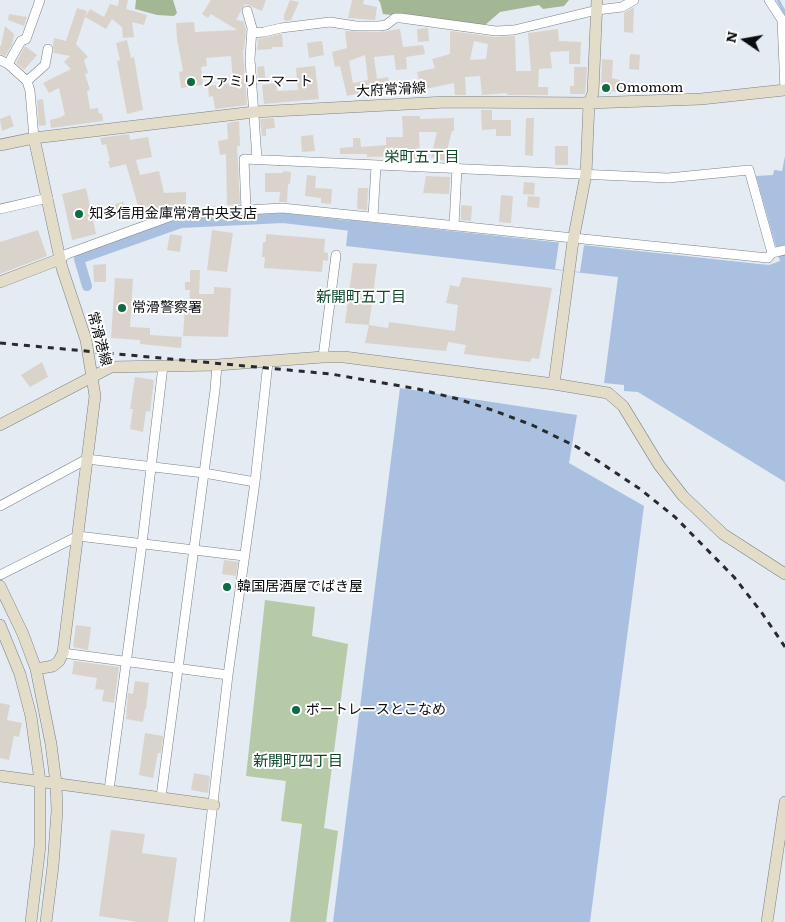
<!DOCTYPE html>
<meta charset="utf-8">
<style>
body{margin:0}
#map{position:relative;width:785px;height:922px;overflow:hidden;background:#e4ebf2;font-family:Literata,serif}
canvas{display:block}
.north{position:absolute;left:720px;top:15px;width:50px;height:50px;-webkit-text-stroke:4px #fff;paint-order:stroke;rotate:282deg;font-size:14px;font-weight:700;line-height:20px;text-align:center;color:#0a0c0f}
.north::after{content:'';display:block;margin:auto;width:18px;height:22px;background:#0a0c0f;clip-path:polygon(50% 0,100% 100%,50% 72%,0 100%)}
</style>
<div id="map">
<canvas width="785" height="922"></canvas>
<div class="north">N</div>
</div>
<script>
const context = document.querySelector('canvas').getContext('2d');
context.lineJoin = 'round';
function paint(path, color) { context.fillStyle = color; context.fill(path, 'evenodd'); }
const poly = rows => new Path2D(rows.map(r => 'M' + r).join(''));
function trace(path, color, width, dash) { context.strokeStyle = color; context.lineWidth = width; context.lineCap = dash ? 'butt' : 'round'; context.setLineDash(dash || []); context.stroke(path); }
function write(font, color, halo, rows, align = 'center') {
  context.font = font + ' Literata,"Noto Sans JP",serif'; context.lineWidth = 4; context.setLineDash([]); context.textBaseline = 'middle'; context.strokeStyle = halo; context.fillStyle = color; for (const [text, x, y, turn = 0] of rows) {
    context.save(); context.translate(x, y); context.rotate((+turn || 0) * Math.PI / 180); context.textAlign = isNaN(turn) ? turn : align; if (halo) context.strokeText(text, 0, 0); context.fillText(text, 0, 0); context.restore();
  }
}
const green = poly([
 [265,600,315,607,312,636,348,644,324,828,338,831,326,922,290,922,302,824,281,821,286,781,246,776]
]);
const forest = poly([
 [136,0,173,0,177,13,174,16,157,15,135,9],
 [378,0,569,0,564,6,543,9,539,5,500,12,485,25,383,14,380,2]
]);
const water = poly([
 [785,156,785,482,638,392,624,391,624,385,604,383,618,277,346,246,349,220,769,265,780,261,756,176,773,175,774,170,782,171],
 [400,388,577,415,569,463,644,506,590,922,333,922]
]);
const pier = poly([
 [559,242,584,245,580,272,555,269]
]);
const stream = poly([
 [778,0,785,13]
]);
const canal = poly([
 [87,286,79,259,181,223,283,218,361,227]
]);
const building = poly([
 [119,0,128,0,126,9,147,15,144,25,132,22,134,37,123,38,122,27,112,19,106,29,85,17,90,9,104,17,110,4,118,6],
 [211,0,266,0,262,11,245,4,236,20,243,21,246,29,244,50,243,50,247,105,215,109,213,96,209,97,208,86,233,83,231,56,206,58,207,66,201,67,203,85,181,88,179,72,183,71,177,39,176,23,194,22,195,32,237,30,211,14,208,18,202,14],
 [290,0,299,2,291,20,287,21,284,20,284,15],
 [352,0,364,0,363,4,377,7,375,20,348,18],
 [634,7,633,33,624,32,624,13],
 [77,8,87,11,76,44,88,57,84,60,88,73,85,74,90,90,87,91,90,109,98,108,99,114,102,113,103,121,51,128,50,120,62,117,62,116,65,115,59,88,49,93,43,83,71,69,64,62,70,56,54,53,53,45,54,38,66,41],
 [9,14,27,17,24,26,8,20],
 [5,26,14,34,12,45,5,56,0,54,0,46,1,46],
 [428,28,429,41,418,42,417,29],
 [400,29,403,47,423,45,425,54,406,57,407,69,396,70,394,55,374,57,377,79,388,77,391,91,368,95,368,91,347,96,340,66,335,67,332,52,347,48,345,31,379,32],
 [365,55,368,80,353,83,349,61],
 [558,29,559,41,581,42,580,64,569,64,569,51,550,52,552,68,539,69,538,87,548,87,548,95,507,95,507,93,482,95,480,76,465,77,466,95,455,95,454,83,421,90,417,72,435,68,432,59,450,54,450,31,495,37,515,36,516,71,531,71,528,33],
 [474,41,488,44,486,59,470,60],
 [282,34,283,47,272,47,272,49,257,50,258,39],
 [127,40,131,58,134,57,143,110,127,114,117,61,120,60,116,43],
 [322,41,324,55,309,58,307,43],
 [25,46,37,55,24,70,16,63],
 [630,54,640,55,639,70,629,69],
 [602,59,613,60,612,78,620,80,619,83,635,86,633,94,626,94,611,91,611,94,601,93],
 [264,66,266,83,258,84,257,67],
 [315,66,319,99,264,104,262,85,276,83,277,91,298,90,296,68],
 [574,67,587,67,585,94,570,94,570,86,574,86],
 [43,99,46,125,39,126,37,100],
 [481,110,492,110,492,120,511,120,511,136,496,136,496,129,482,130],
 [10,115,14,126,2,131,0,119],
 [402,116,420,116,420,119,454,118,454,131,452,131,444,161,431,157,437,132,419,132,420,160,405,160,405,156,367,157,367,154,340,154,340,148,353,147,353,138,360,138,361,147,386,145,386,137,403,137],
 [274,118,275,128,266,129,266,136,262,136,260,119],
 [526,118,534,118,533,156,525,155],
 [239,121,240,146,237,146,240,204,227,205,226,154,220,155,218,141,228,139,227,123],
 [129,134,130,140,148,137,152,157,136,160,140,175,159,171,164,193,186,192,186,206,171,207,148,212,148,207,139,209,126,164,110,168,108,161,110,161,106,144,102,145,100,138],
 [313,135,315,151,302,152,301,136],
 [555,146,568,146,568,165,555,165],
 [283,171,291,172,290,184,288,184,287,202,279,202,280,192,265,192,265,173,283,173],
 [307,175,316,176,315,188,332,189,331,204,321,203,321,198,305,196],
 [426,176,450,177,449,194,423,193],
 [524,182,535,183,534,195,523,194],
 [86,188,96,234,72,240,62,194],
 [358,188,368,188,367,210,357,209],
 [501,195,513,196,511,223,499,222],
 [528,196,540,197,539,208,527,207],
 [123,202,127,219,119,221,115,204],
 [461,205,472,206,471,221,461,220],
 [38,230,47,256,0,274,0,242],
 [212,230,233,233,227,272,207,270],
 [170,234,182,236,180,252,167,250],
 [266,234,325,239,324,252,328,253,328,261,323,260,322,272,264,268,265,257,262,257,263,242,266,242],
 [353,263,377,264,369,325,388,328,389,322,455,331,458,305,446,303,450,285,459,287,462,277,552,288,539,359,532,358,530,362,464,354,466,345,448,342,446,351,365,343,369,325,345,323],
 [106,264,106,282,94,282,93,265],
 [190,270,200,270,199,294,214,294,214,287,231,288,228,337,183,336,185,307,189,307,190,290,185,290,185,282,190,282],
 [115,278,133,279,130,327,150,328,150,335,182,337,181,348,140,344,140,340,111,338],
 [42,362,48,377,30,387,21,375],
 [135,377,154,380,150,412,146,411,143,432,130,429,133,409,130,409],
 [224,560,238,562,236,576,222,574],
 [76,625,91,627,88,650,73,647],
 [74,661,119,667,114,703,102,701,104,690,95,689,97,678,72,674],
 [135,681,149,683,146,709,145,709,143,722,126,719,128,693,133,694],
 [0,703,10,705,7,720,22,723,19,737,14,736,9,760,0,758],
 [145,733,163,736,161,753,158,753,153,778,139,775],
 [194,773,210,776,208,793,191,790],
 [111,830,145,834,142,853,177,858,168,922,138,922,99,916]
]);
const street = poly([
 [769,0,782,20,785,90],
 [247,11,252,28,250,59,257,159],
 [252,33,264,32,281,28,330,22,356,26,379,26,386,25,395,18,401,18,496,31,514,30,597,10,622,7,634,0],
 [0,60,8,64,27,81,30,91,34,138],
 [8,64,21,41,26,39,40,0],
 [27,81,45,65,48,49],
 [0,209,48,198],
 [246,210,244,159,668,178,749,170,772,253],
 [373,217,376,166],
 [454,225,457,168],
 [60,259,67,254,177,214,282,208,768,258,772,253,785,250],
 [323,357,336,255],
 [0,506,87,459,204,473,255,482],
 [0,575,78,536,244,556],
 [63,653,228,675],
 [109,790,142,544,163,366],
 [161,797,215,390,217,365],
 [199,922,228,675,255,482,268,362]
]);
const secondary = poly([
 [34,138,62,268,86,340,95,396,63,653,59,661,53,666,36,669],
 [0,145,34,138,254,112,446,102,589,103,701,99,785,90],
 [0,282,60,259],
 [554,384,573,241,586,174,589,103,593,93,597,0],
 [0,425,111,367,217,365,323,357,344,357,554,384,608,393,623,406,659,465,683,496,723,534,785,574],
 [0,586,23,634,36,669,51,744,56,783,57,811,53,866,46,922],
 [0,625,20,674,31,716,40,781,40,846,31,922],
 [0,776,214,805],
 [767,922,785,802]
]);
const rail = poly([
 [0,343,331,374,418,389,458,399,495,411,532,425,577,447,640,489,675,517,734,577,762,613,785,647]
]);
const markers = [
 [191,82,5,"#0c6b40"],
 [606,88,5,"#0c6b40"],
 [79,214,5,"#0c6b40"],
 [122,308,5,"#0c6b40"],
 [227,587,5,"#0c6b40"],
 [296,710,5,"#0c6b40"]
];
const poiNames = [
 ["ファミリーマート",201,82],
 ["Omomom",616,88],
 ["知多信用金庫常滑中央支店",89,214],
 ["常滑警察署",132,308],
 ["韓国居酒屋でばき屋",237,587],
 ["ボートレースとこなめ",306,710]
];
const streetNames = [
 ["大府常滑線",391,90,-3],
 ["常滑港線",99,339,75]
];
const neighbourhoodNames = [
 ["栄町五丁目",422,158],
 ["新開町五丁目",361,298],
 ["新開町四丁目",298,762]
];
paint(green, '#b6caa7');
paint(forest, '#a4b794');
paint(water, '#aac0e1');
paint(pier, '#e4ebf2');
trace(stream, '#aac0e1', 3);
trace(canal, '#aac0e1', 10);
paint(building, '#dad3cc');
trace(street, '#7b8187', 10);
trace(secondary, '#7b8187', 12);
trace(street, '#fff', 9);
trace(secondary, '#e3dcc8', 11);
trace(rail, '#282b2e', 3, [6, 6]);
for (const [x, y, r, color] of markers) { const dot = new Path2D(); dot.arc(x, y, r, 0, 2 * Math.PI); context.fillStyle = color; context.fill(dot); trace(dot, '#fff', 2); }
write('14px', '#0a0c0f', '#fff', poiNames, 'left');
write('14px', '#0a0c0f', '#fff', streetNames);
write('15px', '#0c492b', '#fff', neighbourhoodNames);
</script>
